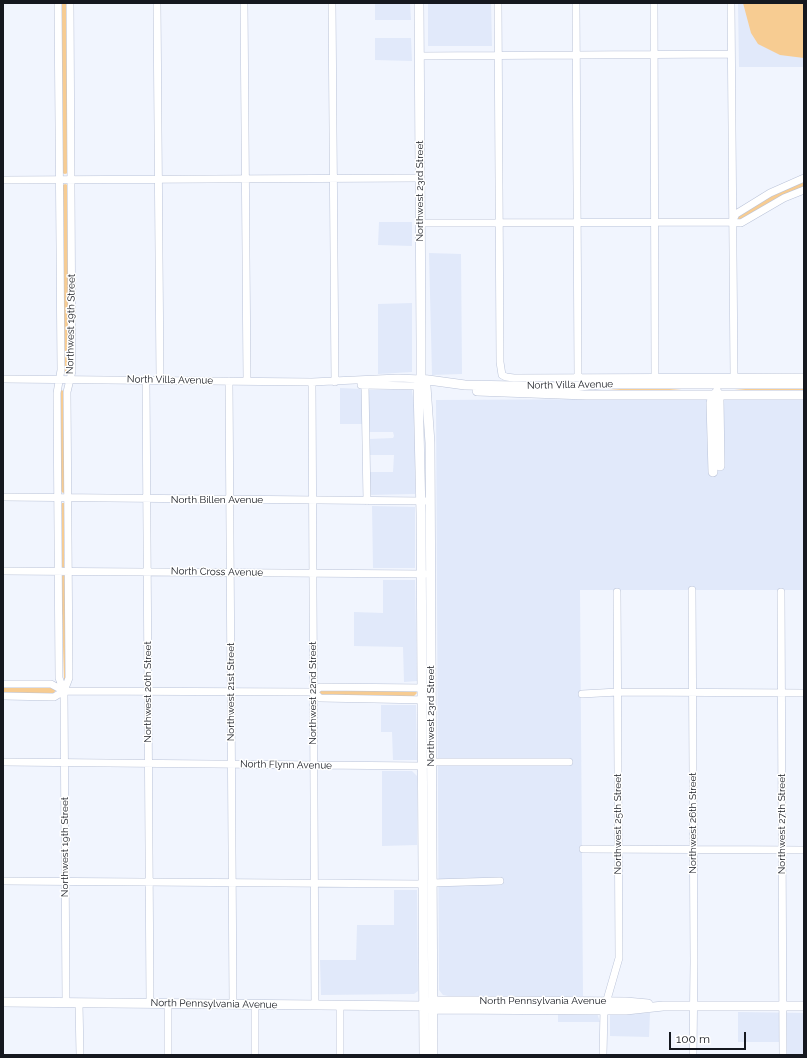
<!DOCTYPE html>
<style>
body{margin:0}
#map{position:relative;width:807px;height:1058px;overflow:hidden;background:#f1f5fe;font-family:Raleway,sans-serif}
canvas{display:block}
.frame{position:absolute;inset:0;border:4px solid #15181f;pointer-events:none}
.scale{position:absolute;left:669px;top:1032px;width:77px;height:18px;box-sizing:border-box;border:2px solid #15181f;border-top:0;padding-left:5px;font-size:12px;line-height:14px;white-space:nowrap;color:#15181f;-webkit-text-stroke:3px #fff;paint-order:stroke}
</style>
<div id="map">
<canvas width="807" height="1058"></canvas>
<div class="frame"></div>
<div class="scale">100 m</div>
</div>
<script>
const context = document.querySelector('canvas').getContext('2d');
context.lineJoin = 'round';
function paint(path, color) { context.fillStyle = color; context.fill(path, 'evenodd'); }
const poly = rows => new Path2D(rows.map(r => 'M' + r).join(''));
function trace(path, color, width, dash) { context.strokeStyle = color; context.lineWidth = width; context.lineCap = dash ? 'butt' : 'round'; context.setLineDash(dash || []); context.stroke(path); }
function write(font, color, halo, rows, align = 'center') {
  context.font = font + ' Raleway,sans-serif'; context.lineWidth = 3; context.setLineDash([]); context.textBaseline = 'middle'; context.strokeStyle = halo; context.fillStyle = color; for (const [text, x, y, turn = 0] of rows) {
    context.save(); context.translate(x, y); context.rotate((+turn || 0) * Math.PI / 180); context.textAlign = isNaN(turn) ? turn : align; if (halo) context.strokeText(text, 0, 0); context.fillText(text, 0, 0); context.restore();
  }
}
const built = poly([
 [375,3,410,3,411,20,375,20],
 [428,3,491,3,492,46,428,46],
 [738,3,804,3,804,67,739,67],
 [375,38,411,38,412,61,375,60],
 [379,222,412,222,412,246,378,245],
 [429,253,461,254,462,374,432,375],
 [412,303,412,372,378,374,378,304],
 [340,388,362,389,362,424,340,424],
 [368,390,412,390,415,413,415,494,369,495,369,472,393,472,394,455,369,455,369,439,393,438,394,436,393,432,368,432],
 [804,398,804,590,580,590,583,996,448,996,443,995,439,990,436,400],
 [372,506,415,507,415,568,373,568],
 [383,580,415,580,417,681,404,682,403,647,354,646,354,612,383,613],
 [381,705,416,705,417,760,393,760,392,732,381,732],
 [382,771,412,771,417,776,417,845,382,846],
 [394,890,417,890,418,991,414,994,321,995,320,960,356,960,357,925,394,925],
 [738,1012,804,1013,804,1054,787,1054,787,1042,738,1042],
 [597,1013,600,1022,558,1022,558,1014],
 [650,1013,649,1037,610,1036,610,1014]
]);
const green = poly([
 [61,3,68,3,68,173,65,174,62,173],
 [743,3,804,3,804,58,780,55,758,44,751,33],
 [804,181,804,187,740,220,736,218,777,192],
 [65,184,68,185,69,374,67,374,64,373,63,185],
 [768,387,804,388,804,392,723,391],
 [632,388,657,388,694,391,597,391],
 [62,390,64,392,65,492,63,493,61,491,60,391],
 [62,503,65,503,64,568,62,567,61,505],
 [63,575,65,576,66,679,64,681,61,577],
 [3,686,51,686,56,690,53,694,3,695],
 [318,689,415,690,417,693,414,696,318,696]
]);
const minor = poly([
 [58,3,61,370,57,393,59,678,64,691,66,1003],
 [157,3,160,380],
 [244,3,247,381],
 [332,3,335,382],
 [498,3,500,362,502,375,506,377,514,378,804,377],
 [576,3,578,378],
 [654,3,655,378],
 [731,3,734,377],
 [419,56,731,54],
 [3,180,420,178],
 [733,220,736,214,770,193,804,178],
 [420,223,732,222,741,223,784,198,804,190],
 [3,379,312,382,398,378,421,379],
 [146,380,150,1003],
 [229,381,233,1004],
 [312,382,315,1005],
 [361,385,423,386],
 [365,385,367,501],
 [3,497,425,501],
 [3,571,425,574],
 [692,590,694,962,693,1055],
 [781,592,783,1055],
 [3,684,51,684,64,691,314,692,320,698,427,700],
 [64,691,69,678,67,392,72,371,70,3],
 [314,692,320,687,427,688],
 [582,694,618,692,804,693],
 [3,696,54,697,64,691],
 [3,762,422,766,431,762,569,762],
 [583,849,804,850],
 [3,881,423,884],
 [432,883,500,881],
 [79,1003,80,1055],
 [168,1003,168,1055],
 [255,1004,255,1055],
 [340,1005,340,1055],
 [603,1055,604,1010,619,958,617,592]
]);
const major = poly([
 [419,3,421,342,421,379,418,385,421,514,424,1055],
 [421,379,426,386,430,443,433,1055],
 [421,379,465,385,567,387,601,384,804,384],
 [477,391,586,395,804,395],
 [712,395,719,400,720,466],
 [713,472,711,403,713,396,717,392],
 [3,1002,425,1006,433,1009,604,1010,626,1010,663,1006,804,1006],
 [429,1003,433,1001,501,1001,626,1002,648,1004]
]);
const streetNames = [
 ["Northwest 23rd Street",420,191,-90],
 ["Northwest 19th Street",71,324,-89],
 ["North Villa Avenue",170,380,1],
 ["North Villa Avenue",570,385,-1],
 ["North Billen Avenue",217,500],
 ["North Cross Avenue",217,572,1],
 ["Northwest 20th Street",148,692,-90],
 ["Northwest 21st Street",231,692,-90],
 ["Northwest 22nd Street",313,693,-90],
 ["Northwest 23rd Street",431,716,-90],
 ["North Flynn Avenue",286,765,1],
 ["Northwest 26th Street",693,823,-90],
 ["Northwest 25th Street",618,824,-90],
 ["Northwest 27th Street",782,824,-90],
 ["Northwest 19th Street",65,847,-90],
 ["North Pennsylvania Avenue",543,1001],
 ["North Pennsylvania Avenue",214,1004,1]
];
paint(built, '#e1e9fa');
paint(green, '#f7cc92');
trace(minor, '#bac3d8', 8);
trace(major, '#bac3d8', 10);
trace(minor, '#fff', 7);
trace(major, '#fff', 9);
write('10px', '#15181f', '#fff', streetNames);
</script>
